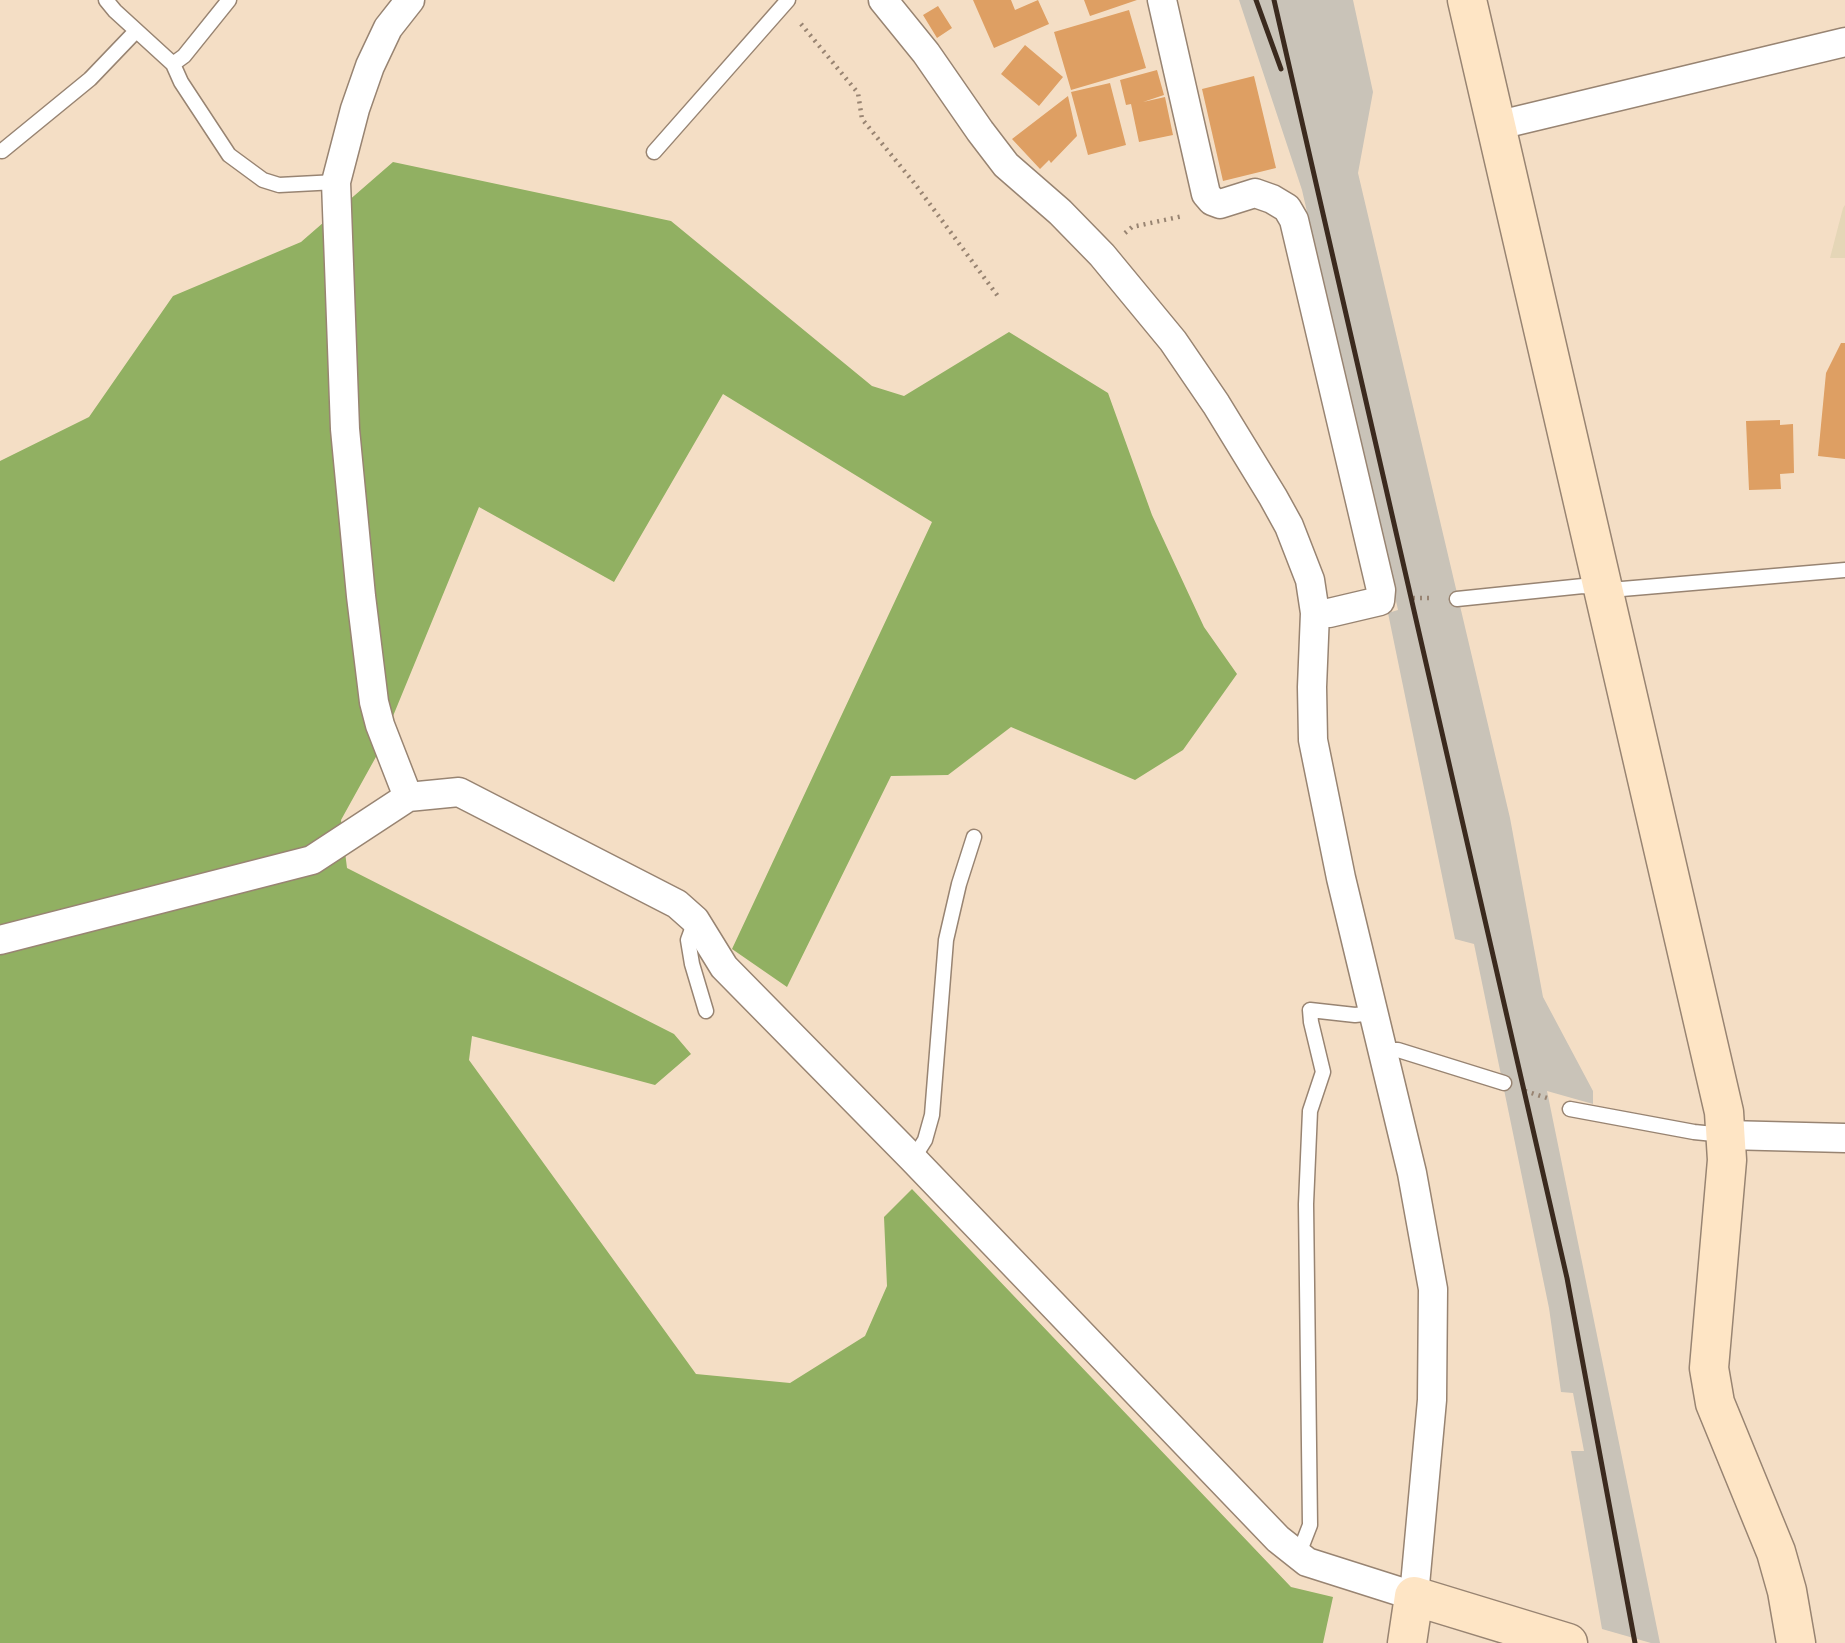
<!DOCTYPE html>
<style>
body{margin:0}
canvas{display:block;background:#f4dec5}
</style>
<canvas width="1845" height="1643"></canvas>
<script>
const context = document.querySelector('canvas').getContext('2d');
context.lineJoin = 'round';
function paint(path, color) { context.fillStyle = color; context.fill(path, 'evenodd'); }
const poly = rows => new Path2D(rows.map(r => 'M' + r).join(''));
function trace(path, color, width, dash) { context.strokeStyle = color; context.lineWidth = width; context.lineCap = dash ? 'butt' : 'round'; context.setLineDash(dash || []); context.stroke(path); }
const built = poly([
 [1845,205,1845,258,1830,258,1843,208]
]);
const industrial = poly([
 [1239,0,1353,0,1373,92,1358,173,1510,818,1543,997,1593,1091,1593,1104,1547,1091,1660,1643,1651,1643,1602,1629,1571,1451,1584,1451,1573,1393,1561,1392,1549,1308,1474,944,1455,939,1388,613,1398,610,1396,601,1302,190]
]);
const forest = poly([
 [393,162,671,221,872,386,904,396,1009,332,1108,393,1152,515,1204,627,1237,674,1183,750,1135,780,1011,727,948,775,891,776,787,987,732,949,932,522,723,394,614,582,479,507,377,755,341,820,347,868,674,1034,691,1054,655,1085,472,1036,469,1060,696,1374,790,1383,865,1336,887,1286,884,1217,912,1189,1291,1587,1333,1597,1323,1643,0,1643,0,461,89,417,173,296,301,242]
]);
const building = poly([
 [973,0,1011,0,1015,10,1038,0,1049,24,994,48],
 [1084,0,1137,0,1090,16],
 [938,6,952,28,937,38,923,15],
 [1129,10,1146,68,1071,90,1054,32],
 [1025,45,1063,77,1039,106,1001,74],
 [1157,70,1164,95,1143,102,1165,97,1173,135,1139,142,1131,104,1126,105,1120,80],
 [1254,76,1276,168,1223,181,1202,89],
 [1110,83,1126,145,1088,155,1071,92],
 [1068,96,1077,136,1051,163,1049,160,1040,169,1012,139],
 [1841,343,1845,343,1845,459,1818,456,1826,373],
 [1780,420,1780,425,1793,424,1794,473,1780,474,1781,489,1749,490,1746,421]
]);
const path = poly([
 [801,24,858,93,862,119,915,184,1000,299],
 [1125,233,1132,227,1183,216],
 [1413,598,1432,598],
 [1525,1091,1547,1098]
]);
const lane = poly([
 [106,0,115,11,173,64,181,82,229,155,263,180,279,185,336,182],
 [173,64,184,56,229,0],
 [2,151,90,79,136,31],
 [654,152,788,0],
 [1457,599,1583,586,1622,589,1845,570],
 [695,921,688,940,692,964,706,1011],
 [1383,1050,1398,1050,1504,1083],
 [1570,1109,1694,1132,1724,1135],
 [913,1159,925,1140,932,1115,946,940,959,884,974,837],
 [1294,1553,1303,1543,1310,1525,1306,1204,1310,1111,1323,1072,1311,1022,1310,1010,1355,1015,1373,1013]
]);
const street = poly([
 [1162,0,1206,194,1212,201,1220,204,1255,193,1272,199,1287,208,1294,220,1381,590,1380,601,1329,613,1315,613],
 [1495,126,1845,42],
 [408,797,380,725,374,702,361,596,345,429,336,182,355,109,370,66,388,28,410,0],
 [0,940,312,860,408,797,459,792,677,904,695,920,724,967,913,1159,1278,1539,1307,1562,1414,1596,1432,1400,1433,1289,1412,1173,1341,878,1313,740,1312,687,1315,613,1310,580,1289,526,1273,497,1216,404,1173,341,1102,255,1060,212,1006,165,980,131,926,53,883,0],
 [1726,1135,1845,1138]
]);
const secondary = poly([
 [1467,0,1724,1112,1727,1160,1709,1368,1715,1403,1776,1552,1787,1591,1796,1643],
 [1407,1643,1414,1596,1568,1643]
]);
const rail = poly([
 [1256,0,1281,69],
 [1274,0,1567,1278,1635,1643]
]);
paint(built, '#e5d6b7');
paint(industrial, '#c9c3b8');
paint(forest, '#91b062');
paint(building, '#de9f63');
trace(lane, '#988472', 17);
trace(street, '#988472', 31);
trace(secondary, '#988472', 41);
trace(path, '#988472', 4.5, [2, 5]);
trace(lane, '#fff', 14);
trace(street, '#fff', 28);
trace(secondary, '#fee5c5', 38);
trace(rail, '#3b2a1e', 5);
</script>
